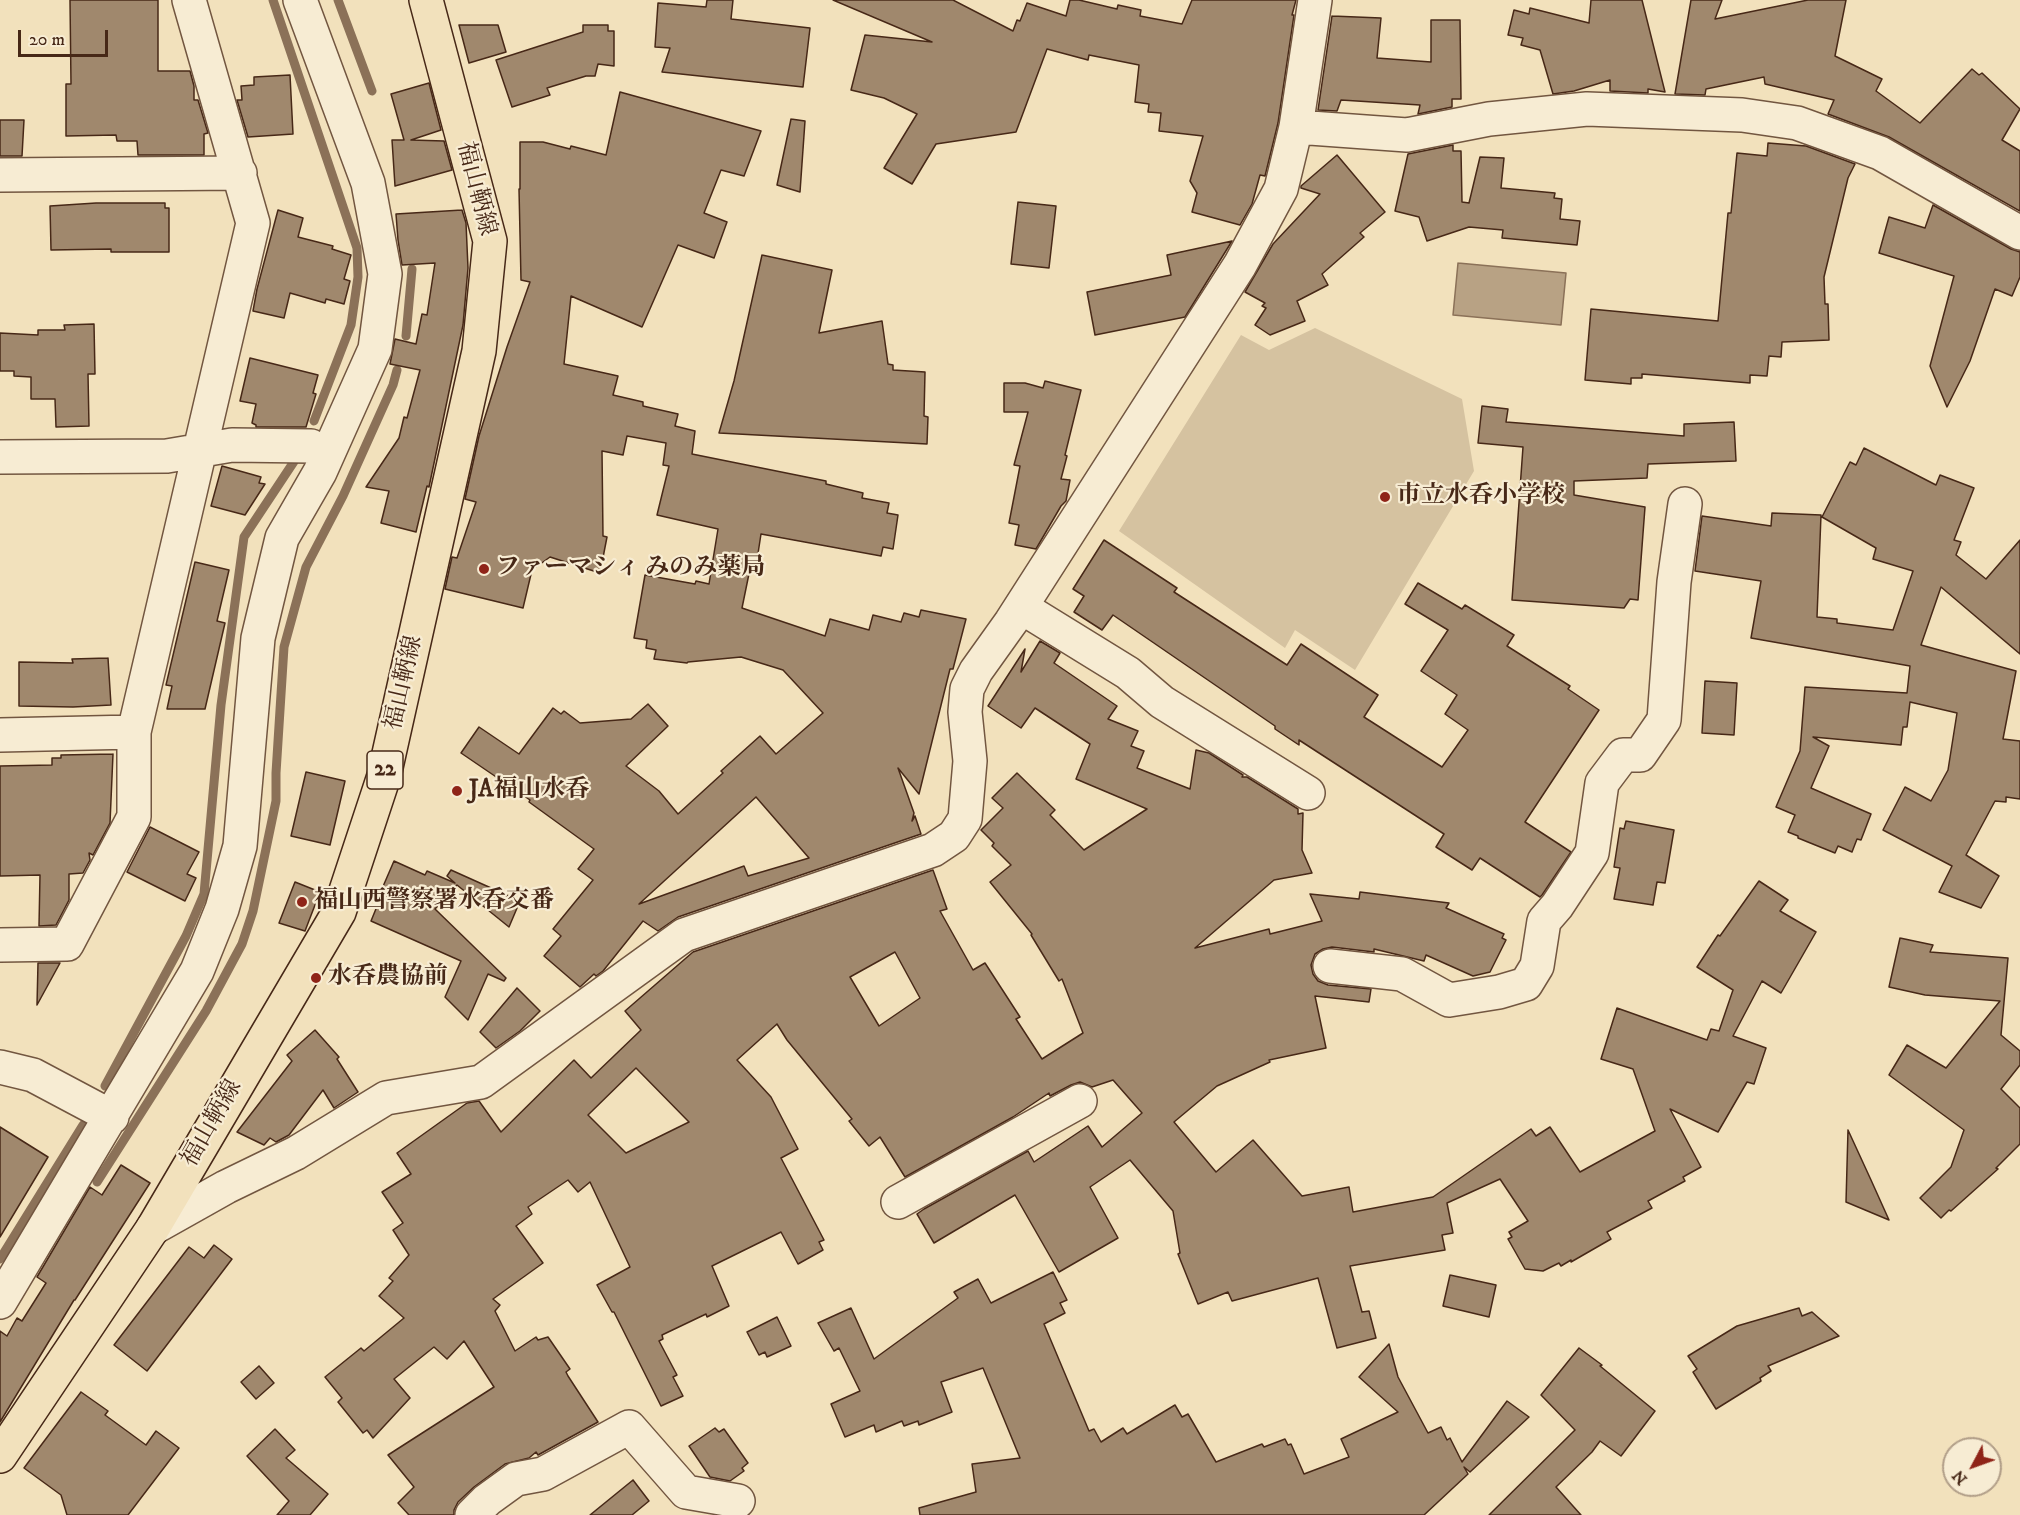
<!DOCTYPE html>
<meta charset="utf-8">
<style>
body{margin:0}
#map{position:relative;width:2020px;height:1515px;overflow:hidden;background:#f2e1bc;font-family:"IM FELL DW Pica",serif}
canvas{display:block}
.north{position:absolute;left:1942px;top:1437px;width:60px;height:60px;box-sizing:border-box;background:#f7ecd3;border:2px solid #b19e88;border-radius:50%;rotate:229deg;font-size:16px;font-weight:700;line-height:24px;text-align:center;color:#472817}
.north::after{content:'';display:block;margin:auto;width:21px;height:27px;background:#8f2418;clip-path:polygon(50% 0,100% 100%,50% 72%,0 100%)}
.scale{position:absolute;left:18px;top:30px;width:90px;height:27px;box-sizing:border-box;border:3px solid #472817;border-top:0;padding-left:8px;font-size:18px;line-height:21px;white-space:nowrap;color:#472817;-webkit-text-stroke:4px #f7ecd3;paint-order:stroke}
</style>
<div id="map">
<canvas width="2020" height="1515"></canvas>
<div class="north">N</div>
<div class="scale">20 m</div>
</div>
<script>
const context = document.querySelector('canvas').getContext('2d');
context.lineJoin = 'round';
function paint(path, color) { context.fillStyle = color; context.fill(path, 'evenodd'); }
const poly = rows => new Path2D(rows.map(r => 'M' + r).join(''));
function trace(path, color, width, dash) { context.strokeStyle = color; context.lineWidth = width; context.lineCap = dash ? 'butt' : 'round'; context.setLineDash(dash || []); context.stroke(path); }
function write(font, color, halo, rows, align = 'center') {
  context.font = font + ' "IM FELL DW Pica","Noto Serif JP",serif'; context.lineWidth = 4.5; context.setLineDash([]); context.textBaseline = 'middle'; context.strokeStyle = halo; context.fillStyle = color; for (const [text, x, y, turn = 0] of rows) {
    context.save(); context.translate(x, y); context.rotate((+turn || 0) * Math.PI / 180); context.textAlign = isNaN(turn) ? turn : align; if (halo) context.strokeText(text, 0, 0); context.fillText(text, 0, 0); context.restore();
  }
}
const green = poly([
 [1315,328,1462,399,1474,471,1355,670,1295,630,1285,648,1119,531,1241,335,1269,350]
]);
const water = poly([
 [1458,263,1566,273,1561,325,1453,315,1458,263]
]);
const stream = poly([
 [273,0,357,248,358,277,351,325,314,421],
 [338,0,372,91],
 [406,336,412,269],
 [105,1086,186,936,204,894,221,705,244,537,297,457],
 [97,1182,206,1011,242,944,253,911,276,801,276,773,284,647,306,567,343,496,393,385,397,370],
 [0,1259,83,1125]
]);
const building = poly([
 [70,0,158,0,158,71,190,71,194,86,194,100,198,100,208,133,204,134,204,155,138,155,137,141,117,141,116,135,66,136,66,84,71,84,70,0],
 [707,0,733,0,731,19,810,28,803,87,662,72,670,48,655,47,658,3,706,7,707,0],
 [833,0,953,0,1013,31,1017,20,1020,21,1027,3,1066,16,1070,0,1079,0,1117,9,1118,5,1141,10,1140,16,1182,24,1192,0,1296,0,1292,15,1294,15,1278,123,1265,176,1260,175,1252,204,1240,225,1192,212,1197,193,1190,181,1203,136,1159,131,1161,113,1148,112,1149,104,1135,102,1139,65,1089,55,1088,60,1047,49,1016,132,936,144,912,184,884,168,917,114,884,98,851,90,865,35,932,42,833,0],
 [1591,0,1642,0,1665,92,1648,89,1648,93,1610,91,1610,80,1574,91,1553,94,1540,50,1521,45,1523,38,1508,35,1514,10,1529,14,1530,8,1589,23,1591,0],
 [1691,0,1722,0,1715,19,1808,0,1846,0,1835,56,1882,79,1876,91,1920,123,1972,69,1979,75,1982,73,2020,109,2002,140,2020,151,2020,211,1889,137,1828,114,1834,100,1765,84,1764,77,1706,89,1705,95,1675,94,1691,0],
 [1332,16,1381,18,1377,58,1431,62,1431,20,1460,20,1461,99,1452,99,1452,107,1418,114,1420,105,1341,100,1337,111,1318,110,1332,16],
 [459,25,498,25,506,52,469,63,459,25],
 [583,25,608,25,608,31,614,31,614,66,598,64,595,76,586,76,547,88,550,95,512,107,496,60,583,32,583,25],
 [290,75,293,134,248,137,237,100,242,100,241,86,254,85,254,77,290,75],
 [429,83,441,130,411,140,444,141,452,170,395,186,392,140,404,140,391,94,429,83],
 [620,92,761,131,744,176,721,170,704,213,727,222,714,258,678,245,642,327,571,296,564,364,618,376,613,395,643,402,643,406,678,414,675,426,695,431,692,454,826,481,826,484,863,493,862,498,889,503,887,513,898,515,893,549,883,547,881,556,761,534,757,560,752,559,742,608,825,636,830,619,869,630,873,615,901,622,904,613,919,617,921,610,966,619,953,669,950,669,919,794,898,768,914,813,912,821,915,816,921,834,678,917,658,931,643,921,603,971,596,976,594,974,580,987,544,956,561,936,553,929,593,880,578,869,594,849,529,802,530,800,461,753,479,727,519,754,553,708,561,714,564,711,580,723,631,719,648,704,668,726,626,766,659,791,678,814,723,773,721,771,760,736,776,754,823,713,783,670,741,657,688,662,687,663,654,659,656,650,646,648,647,640,634,638,645,575,695,584,696,581,709,584,718,529,657,515,669,466,663,465,666,443,627,436,623,455,602,451,603,536,607,537,600,573,550,557,532,570,523,608,445,589,452,557,457,558,476,502,465,499,479,436,507,347,530,282,521,280,519,189,520,189,520,142,543,142,570,149,571,146,606,155,620,92],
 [756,797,809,858,748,876,744,866,639,904,756,797],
 [791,119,805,121,800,192,777,185,791,119],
 [0,120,24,120,22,156,0,156,0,120],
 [1768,143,1806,146,1855,164,1848,178,1824,277,1825,304,1828,304,1829,340,1782,342,1781,357,1769,356,1767,376,1750,375,1750,383,1642,374,1642,378,1631,378,1631,384,1585,380,1591,309,1718,321,1728,213,1731,213,1737,153,1767,156,1768,143],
 [1453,145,1453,151,1461,151,1462,202,1469,203,1480,157,1504,158,1501,188,1555,193,1554,198,1562,199,1560,219,1580,221,1577,245,1502,238,1503,230,1469,227,1427,241,1419,217,1395,211,1408,154,1453,145],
 [1337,155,1385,212,1360,233,1364,237,1322,274,1328,285,1297,301,1305,321,1270,335,1255,325,1266,308,1262,306,1265,303,1245,292,1273,244,1320,194,1301,188,1301,186,1337,155],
 [1018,202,1056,206,1049,268,1011,264,1018,202],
 [96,203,165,203,165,208,169,208,169,252,111,252,111,249,51,250,50,206,96,203],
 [1933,205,2011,249,2020,252,2020,277,2012,296,1995,289,1970,361,1947,407,1930,366,1954,276,1879,253,1889,217,1925,228,1933,205],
 [278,210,303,218,298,237,333,246,332,249,351,255,344,279,350,281,344,304,326,299,325,303,290,293,284,318,253,311,257,289,278,210],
 [462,210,466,223,468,268,463,325,429,487,427,486,416,532,381,523,389,491,366,487,399,438,404,417,407,418,420,370,390,364,395,339,416,344,422,314,427,315,435,263,402,265,398,240,396,214,462,210],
 [1232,241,1185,317,1095,335,1087,292,1171,275,1167,255,1232,241],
 [762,255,832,270,819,333,882,321,888,364,893,365,893,370,925,372,924,416,928,417,927,444,719,433,734,381,762,255],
 [94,324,95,374,88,374,89,426,56,427,55,399,31,399,31,377,14,376,14,371,0,371,0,333,38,335,38,330,65,330,64,325,94,324],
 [250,358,318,375,313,393,316,394,306,427,256,427,256,425,252,423,256,404,240,401,250,358],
 [1045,381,1081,390,1065,455,1067,456,1061,479,1070,480,1066,501,1061,506,1036,549,1015,545,1019,525,1009,523,1020,466,1014,465,1028,412,1004,412,1004,383,1025,383,1043,388,1045,381],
 [1482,406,1508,409,1506,422,1684,436,1684,424,1734,422,1736,461,1648,464,1647,478,1574,481,1574,495,1645,507,1638,600,1630,599,1624,608,1512,600,1523,447,1478,443,1482,406],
 [1864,448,1936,485,1940,475,1974,488,1954,540,1961,542,1956,555,1986,579,2020,540,2020,654,1941,587,1921,645,2016,671,2003,739,2020,741,2020,799,2006,797,2006,802,1995,801,1966,855,1999,876,1981,908,1939,892,1952,866,1883,830,1905,787,1931,801,1948,770,1957,713,1910,702,1907,727,1903,727,1901,745,1813,737,1829,746,1811,788,1871,814,1861,840,1857,839,1852,852,1838,846,1835,853,1798,838,1798,836,1788,832,1795,815,1776,807,1800,751,1805,687,1907,693,1910,666,1751,638,1761,581,1695,571,1702,516,1771,526,1772,513,1821,515,1817,617,1837,619,1837,623,1893,630,1913,571,1873,559,1876,548,1822,517,1850,462,1856,465,1864,448],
 [222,466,261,477,259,483,265,484,245,515,211,506,222,466],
 [1104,540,1177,588,1174,592,1287,665,1301,644,1378,695,1364,717,1442,767,1468,730,1445,714,1457,695,1421,671,1448,630,1405,604,1418,583,1462,609,1465,605,1514,635,1507,646,1570,686,1568,689,1599,710,1525,822,1571,852,1542,895,1540,897,1480,858,1472,870,1436,847,1444,834,1299,740,1299,745,1275,729,1275,726,1113,615,1102,630,1074,612,1084,596,1073,589,1104,540],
 [195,562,229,570,217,621,225,623,205,709,167,709,172,686,166,685,195,562],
 [1040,641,1060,653,1054,663,1117,706,1108,719,1138,731,1131,746,1144,751,1137,768,1190,789,1196,750,1209,753,1243,775,1242,777,1247,777,1298,809,1298,814,1303,813,1302,850,1312,873,1274,880,1195,948,1269,929,1270,934,1322,921,1310,894,1359,899,1360,892,1449,903,1446,908,1504,934,1502,938,1506,940,1490,972,1473,976,1426,955,1424,961,1374,949,1374,952,1332,947,1323,949,1315,954,1311,965,1313,974,1318,981,1328,985,1371,989,1369,1002,1315,996,1326,1048,1269,1060,1270,1062,1217,1086,1174,1122,1216,1172,1253,1140,1302,1196,1349,1187,1353,1212,1433,1197,1531,1129,1536,1136,1550,1127,1580,1172,1655,1131,1633,1069,1601,1059,1617,1008,1707,1040,1711,1029,1719,1031,1733,990,1697,967,1718,935,1720,936,1759,881,1788,900,1780,911,1816,932,1781,993,1762,981,1733,1036,1766,1048,1754,1084,1747,1082,1718,1132,1670,1109,1701,1167,1683,1177,1685,1181,1648,1201,1652,1208,1607,1232,1611,1239,1571,1262,1571,1260,1561,1266,1559,1263,1543,1271,1525,1269,1508,1239,1512,1237,1509,1232,1528,1221,1500,1179,1447,1203,1453,1233,1442,1235,1445,1250,1350,1266,1362,1312,1369,1311,1376,1338,1337,1348,1318,1278,1232,1301,1228,1292,1198,1304,1178,1254,1180,1253,1173,1211,1130,1160,1090,1187,1118,1238,1059,1272,1015,1195,934,1243,917,1214,924,1209,1028,1151,1034,1162,1088,1126,1102,1147,1142,1113,1113,1080,1092,1087,1080,1082,1071,1085,1050,1096,1049,1093,1013,1117,905,1177,880,1137,869,1146,849,1121,852,1119,787,1040,777,1024,737,1060,771,1097,798,1149,781,1158,824,1240,819,1242,823,1250,798,1264,781,1232,712,1266,729,1306,707,1317,706,1314,662,1335,663,1339,659,1341,677,1375,673,1377,683,1396,661,1406,614,1312,612,1312,597,1285,630,1267,590,1182,578,1192,568,1180,528,1207,532,1214,516,1226,543,1263,493,1299,500,1305,495,1311,515,1351,536,1337,538,1340,548,1337,570,1369,566,1372,568,1376,598,1422,538,1455,536,1452,529,1458,505,1464,474,1487,458,1502,454,1510,454,1515,409,1515,398,1503,414,1487,388,1455,494,1387,464,1341,447,1359,434,1347,394,1379,410,1398,373,1438,367,1430,363,1433,338,1402,342,1398,325,1377,361,1348,364,1351,404,1318,379,1296,393,1281,389,1278,409,1255,393,1230,403,1223,382,1192,411,1174,397,1153,467,1103,479,1101,501,1132,574,1060,591,1078,641,1030,625,1011,693,952,933,870,947,909,940,911,973,970,985,963,1020,1017,1016,1019,1042,1059,1083,1033,1062,979,1059,981,1031,935,1032,934,990,882,1011,865,992,846,994,843,981,830,1003,808,992,798,1017,773,1055,810,1050,815,1084,850,1147,809,1076,779,1090,744,1035,708,1021,728,988,706,1025,649,1021,672,1040,641],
 [895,952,920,998,879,1026,850,977,895,952],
 [636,1068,689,1122,626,1153,588,1115,636,1068],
 [108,658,111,705,73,707,19,706,19,662,73,663,72,659,108,658],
 [1705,681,1737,683,1734,735,1702,733,1705,681],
 [113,754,110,823,93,855,89,853,90,860,83,873,69,874,69,900,56,925,39,926,40,875,0,876,0,766,52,765,52,758,61,758,61,755,113,754],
 [306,772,345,781,330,845,291,836,306,772],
 [1626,821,1674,830,1665,883,1657,882,1653,905,1614,899,1620,868,1614,867,1620,828,1624,829,1626,821],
 [150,827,199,852,187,874,196,878,185,901,127,872,150,827],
 [394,861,425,875,427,871,455,883,447,876,451,870,520,901,509,927,457,885,435,909,506,978,504,981,488,974,468,1020,445,997,461,961,371,921,380,899,378,898,394,861],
 [295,882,320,892,305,931,279,923,295,882],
 [1900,938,1933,945,1930,952,2008,958,2001,1035,2020,1051,2020,1065,2001,1089,2020,1108,2020,1144,1996,1168,1998,1169,1951,1211,1949,1210,1941,1218,1920,1198,1951,1167,1964,1130,1889,1075,1907,1045,1946,1068,2000,1001,1925,995,1889,987,1900,938],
 [38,963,60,963,37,1005,38,963],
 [517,988,540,1011,520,1031,496,1048,480,1032,517,988],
 [315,1030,339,1057,337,1059,358,1092,334,1108,323,1090,289,1135,276,1142,270,1138,264,1145,237,1132,292,1061,287,1055,315,1030],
 [0,1127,48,1157,0,1237,0,1127],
 [1848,1130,1871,1180,1889,1220,1846,1202,1848,1130],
 [121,1165,150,1183,75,1300,74,1300,0,1422,0,1331,7,1336,17,1318,22,1321,46,1283,37,1277,90,1187,102,1195,121,1165],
 [214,1245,232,1259,147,1371,114,1345,189,1247,204,1258,214,1245],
 [1053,1272,1067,1300,1060,1303,1065,1313,1044,1324,1089,1431,1094,1429,1101,1442,1123,1428,1127,1434,1175,1405,1182,1417,1188,1414,1216,1462,1262,1444,1264,1447,1285,1439,1288,1445,1291,1444,1304,1474,1349,1457,1341,1439,1398,1412,1359,1377,1389,1344,1398,1377,1428,1433,1441,1427,1447,1440,1450,1438,1462,1462,1507,1401,1529,1417,1470,1472,1464,1467,1468,1474,1424,1515,920,1515,919,1508,976,1492,972,1464,1020,1458,983,1368,941,1382,952,1412,919,1425,918,1421,904,1426,902,1421,876,1432,874,1425,845,1437,831,1404,860,1391,839,1348,834,1351,818,1323,851,1308,874,1359,958,1298,954,1292,978,1279,991,1303,1053,1272],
 [1450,1275,1496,1285,1489,1317,1443,1306,1450,1275],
 [1799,1308,1802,1316,1812,1312,1839,1336,1768,1366,1771,1371,1760,1378,1761,1381,1716,1409,1693,1372,1697,1369,1688,1356,1737,1326,1799,1308],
 [777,1317,791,1346,767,1357,765,1352,759,1355,747,1332,777,1317],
 [1579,1348,1602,1365,1600,1366,1655,1411,1621,1456,1600,1441,1592,1452,1556,1487,1581,1515,1489,1515,1575,1430,1541,1395,1579,1348],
 [259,1366,274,1383,256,1399,241,1382,259,1366],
 [81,1392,108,1411,105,1415,146,1445,156,1431,179,1448,128,1515,67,1515,61,1495,24,1468,81,1392],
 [715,1428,719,1432,724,1429,748,1463,742,1468,744,1471,730,1481,710,1477,689,1446,715,1428],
 [275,1429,295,1450,286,1458,328,1494,310,1515,277,1515,289,1501,247,1456,275,1429],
 [633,1480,649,1501,632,1515,590,1515,633,1480]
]);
const minor = poly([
 [1296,127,1407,135,1489,119,1587,109,1742,115,1797,123,1880,153,2020,233],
 [0,175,240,173],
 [0,457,167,456,232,445,311,446],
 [1021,607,1128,673,1162,702,1308,793],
 [0,735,134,732],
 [0,945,67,944,134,817,134,732,253,223,189,0],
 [1330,966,1402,974,1449,1000,1499,992,1526,984,1537,966,1544,921,1557,906,1592,853,1602,783,1623,755,1640,755,1664,720,1674,582,1685,504],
 [0,1067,33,1075,112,1117],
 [898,1202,1080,1101],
 [153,1228,226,1187,296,1153,386,1098,481,1082,684,935,933,850,954,836,965,819,970,761,965,712,967,689,976,671,1011,622,1240,265,1281,189,1296,127,1315,0],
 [0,1302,197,971,222,909,240,846,258,638,282,538,320,472,375,349,385,274,368,183,300,0],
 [472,1515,487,1500,516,1479,543,1474,629,1427,686,1492,738,1501]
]);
const major = poly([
 [0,1456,153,1228,339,912,384,776,479,351,490,241,426,0]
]);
const markers = [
 [1385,497,6,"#8f2418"],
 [484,569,6,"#8f2418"],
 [457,791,6,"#8f2418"],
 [302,902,6,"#8f2418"],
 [316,978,6,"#8f2418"]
];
const shields = [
 [385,770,36]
];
const shieldNames = [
 ["22",385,770]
];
const streetNames = [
 ["福山鞆線",475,189,76],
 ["福山鞆線",405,683,-77],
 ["福山鞆線",213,1124,-60]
];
const poiNames = [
 ["市立水呑小学校",1397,497],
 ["ファーマシィ みのみ薬局",496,569],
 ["JA福山水呑",469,791],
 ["福山西警察署水呑交番",314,902],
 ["水呑農協前",328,978]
];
paint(green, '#d5c2a0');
paint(water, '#b8a284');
trace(water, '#8b7158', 1.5);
trace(stream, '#8b7158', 9);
paint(building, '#a0886d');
trace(building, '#472817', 1.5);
trace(minor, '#725640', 36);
trace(major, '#472817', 36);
trace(minor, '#f7ecd3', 33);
trace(major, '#f2e1bc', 33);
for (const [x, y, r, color] of markers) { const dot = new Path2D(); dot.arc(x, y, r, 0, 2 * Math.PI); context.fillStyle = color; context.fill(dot); trace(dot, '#f7ecd3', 2); }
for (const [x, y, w] of shields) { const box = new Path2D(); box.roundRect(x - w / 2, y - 19, w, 38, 4.5); context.fillStyle = '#f7ecd3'; context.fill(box); trace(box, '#472817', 1.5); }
write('bold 22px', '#472817', null, shieldNames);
write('24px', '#472817', '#f7ecd3', streetNames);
write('bold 24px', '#472817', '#f7ecd3', poiNames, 'left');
</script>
